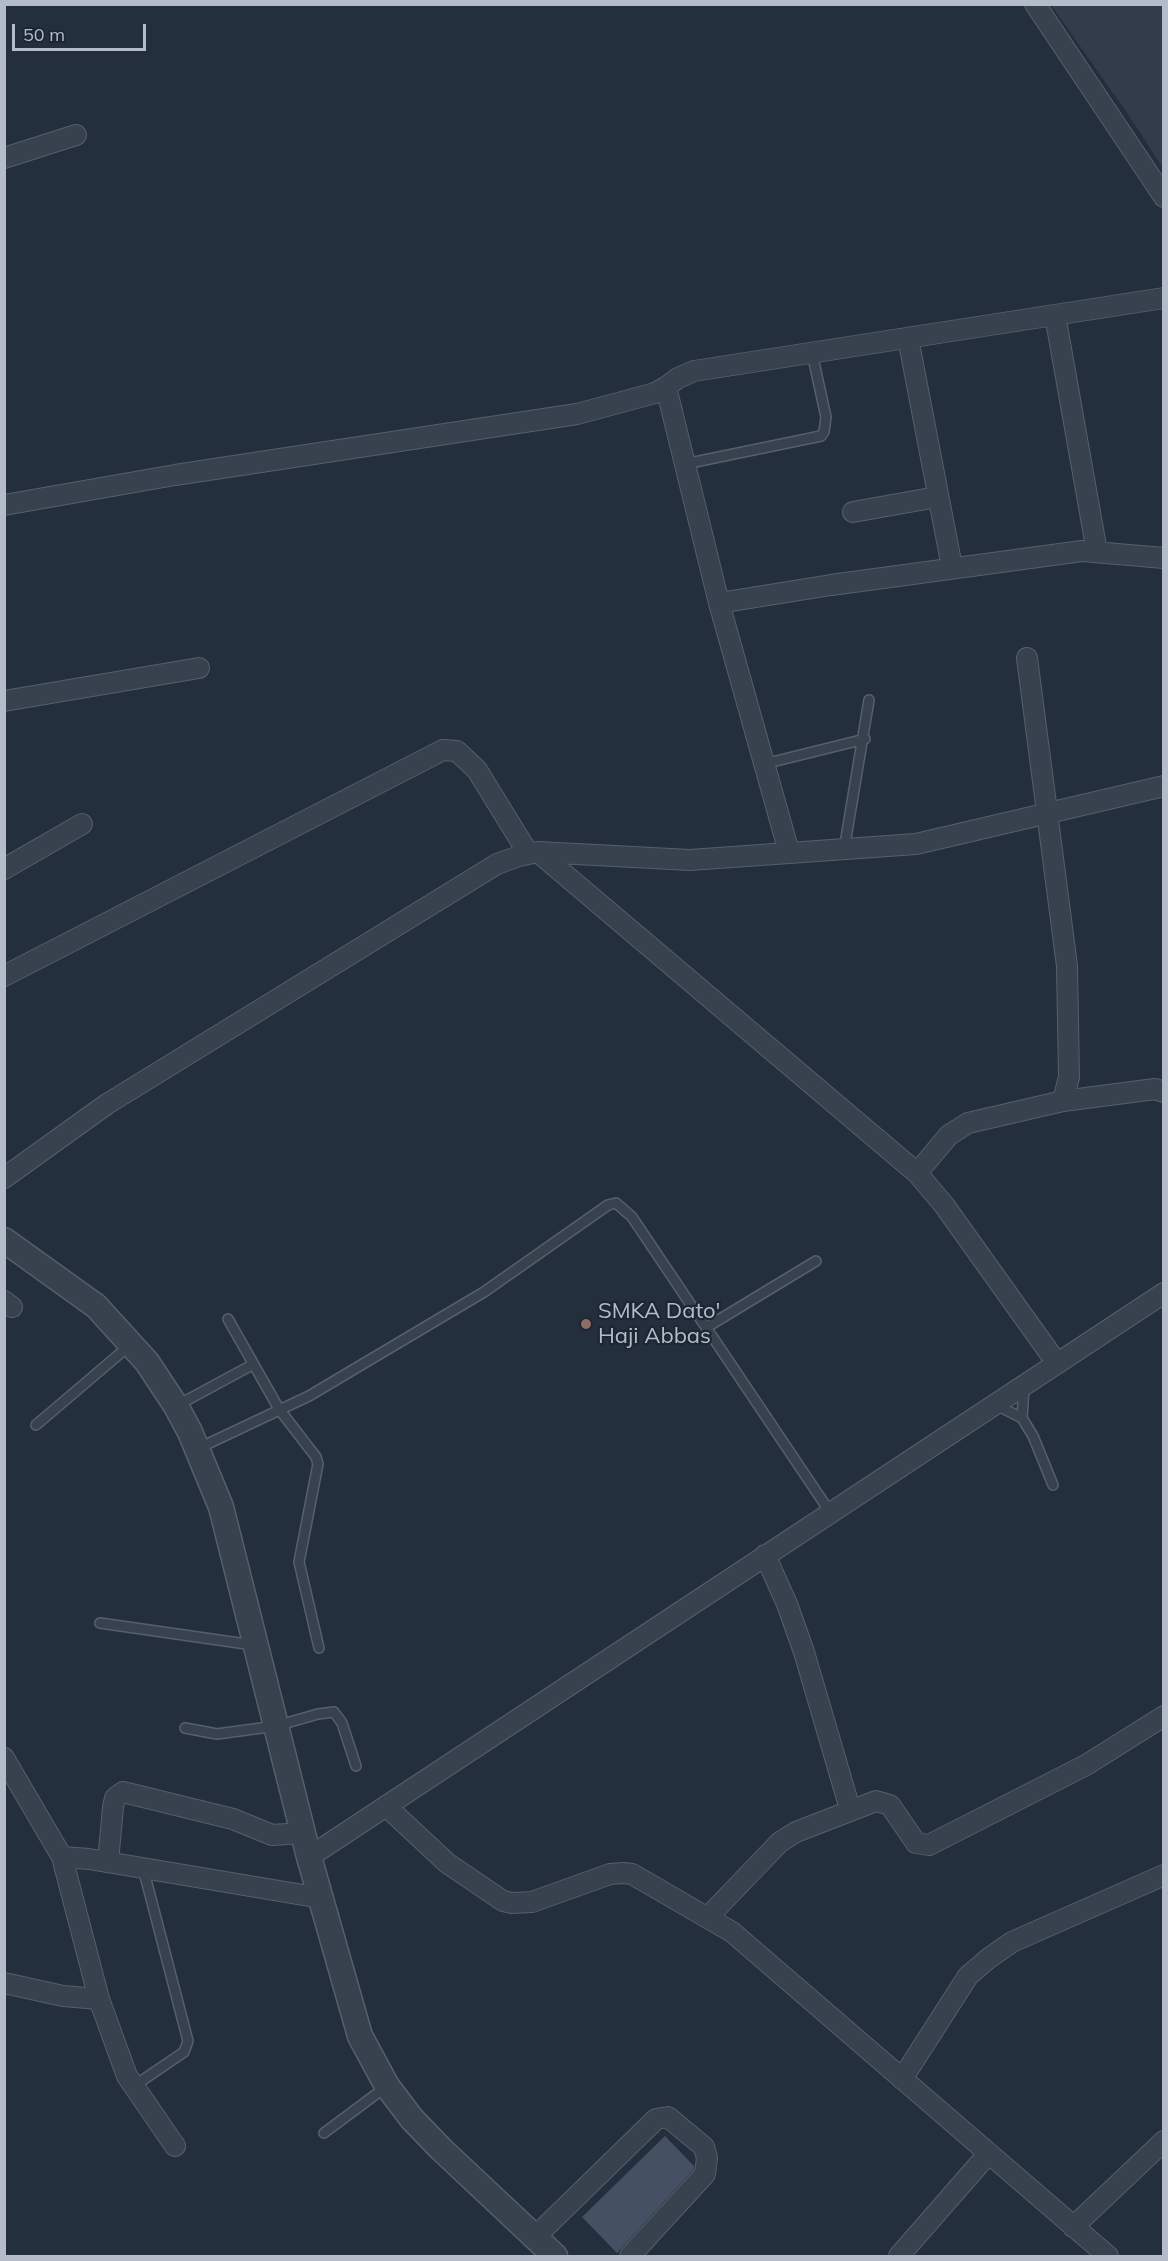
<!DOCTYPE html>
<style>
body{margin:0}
#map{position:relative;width:1168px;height:2261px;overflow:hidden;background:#242f3e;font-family:Mulish,sans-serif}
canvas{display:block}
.frame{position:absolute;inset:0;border:6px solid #b4bcc9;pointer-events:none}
.scale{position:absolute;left:12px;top:24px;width:134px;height:27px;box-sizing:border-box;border:3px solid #b4bcc9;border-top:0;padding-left:8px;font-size:18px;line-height:21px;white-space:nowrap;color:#b4bcc9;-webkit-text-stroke:4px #1d2633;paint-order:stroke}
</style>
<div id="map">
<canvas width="1168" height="2261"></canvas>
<div class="frame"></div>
<div class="scale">50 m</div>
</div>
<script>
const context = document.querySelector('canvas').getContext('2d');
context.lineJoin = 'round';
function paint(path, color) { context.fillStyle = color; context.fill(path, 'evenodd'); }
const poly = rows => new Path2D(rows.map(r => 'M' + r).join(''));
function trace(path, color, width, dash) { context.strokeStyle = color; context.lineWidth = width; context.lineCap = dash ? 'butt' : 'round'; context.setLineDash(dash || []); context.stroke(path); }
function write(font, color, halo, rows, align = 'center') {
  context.font = font + ' Mulish,sans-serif'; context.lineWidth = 4.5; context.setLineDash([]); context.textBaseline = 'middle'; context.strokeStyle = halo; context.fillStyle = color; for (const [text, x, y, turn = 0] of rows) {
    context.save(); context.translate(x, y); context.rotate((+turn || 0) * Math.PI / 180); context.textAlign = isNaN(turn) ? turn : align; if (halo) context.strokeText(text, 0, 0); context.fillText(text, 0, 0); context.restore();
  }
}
const airport = poly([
 [1051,5,1163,5,1163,168,1127,113]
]);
const building = poly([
 [665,2136,694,2166,694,2169,617,2253,582,2217]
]);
const service = poly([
 [685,464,821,436,824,432,826,417,812,353],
 [764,764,865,739],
 [844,850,869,700],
 [228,1319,279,1409,316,1457,318,1464,299,1562,319,1648],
 [707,1327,816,1261],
 [178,1405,252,1365],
 [996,1405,1022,1418,1033,1436,1053,1485],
 [1022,1418,1024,1387],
 [36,1425,130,1345],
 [199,1448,309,1396,484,1292,608,1205,616,1203,632,1217,830,1512],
 [100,1623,253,1645],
 [185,1728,217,1734,276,1726,318,1714,334,1712,342,1723,356,1766],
 [134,2086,184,2052,188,2041,143,1868],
 [324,2133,387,2086]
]);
const minor = poly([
 [1035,4,1164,197],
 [4,158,76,135],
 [1055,315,1097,552],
 [908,338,952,567],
 [4,505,175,475,577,414,655,393,666,387],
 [853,512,937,497],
 [719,603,831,585,1082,551,1164,558],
 [4,701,199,668],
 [538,852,917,1173,944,1205,1056,1362],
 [789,852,719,603,666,387,678,378,694,371,1164,298],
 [4,869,82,824],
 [4,976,443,750,457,751,477,770,528,853],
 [1063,1101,1155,1089,1164,1092],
 [917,1173,949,1135,968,1123,1063,1101,1069,1077,1067,966,1027,658],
 [4,1178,107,1104,497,864,519,856,538,852,690,860,916,844,1164,786],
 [4,1301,12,1307],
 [765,1555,787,1604,804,1652,850,1809],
 [4,1758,62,1857,99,1999,127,2076,175,2146],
 [386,1806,447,1863,503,1901,512,1903,532,1902,610,1874,623,1873,632,1874,732,1932,1108,2256],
 [62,1857,89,1859,321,1898],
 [309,1857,1164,1293],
 [108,1862,113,1807,115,1798,123,1792,233,1819,272,1835,303,1833],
 [708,1917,780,1842,796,1832,876,1801,890,1805,916,1843,929,1845,1086,1765,1164,1716],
 [4,1983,63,1996,99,1999],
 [902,2079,968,1976,989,1958,1012,1942,1164,1875],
 [1073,2227,1164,2141],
 [535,2237,656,2119,668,2117,704,2147,707,2158,705,2174,630,2256],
 [899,2256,988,2154]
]);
const tertiary = poly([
 [4,1240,96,1306,147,1362,176,1406,190,1432,221,1507,309,1857,360,2036,387,2086,412,2119,441,2149,555,2256]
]);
const markers = [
 [586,1324,6,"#8d6e63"]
];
const poiNames = [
 ["SMKA Dato'",598,1311],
 ["Haji Abbas",598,1336]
];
paint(airport, '#323c4b');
paint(building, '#455162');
trace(service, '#565f6c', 12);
trace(minor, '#565f6c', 22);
trace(tertiary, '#565f6c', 27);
trace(service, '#38414e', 9);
trace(minor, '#38414e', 20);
trace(tertiary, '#38414e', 24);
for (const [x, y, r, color] of markers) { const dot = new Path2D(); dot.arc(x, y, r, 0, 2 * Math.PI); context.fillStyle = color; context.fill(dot); trace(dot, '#1d2633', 2); }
write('22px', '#b4bcc9', '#1d2633', poiNames, 'left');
</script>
